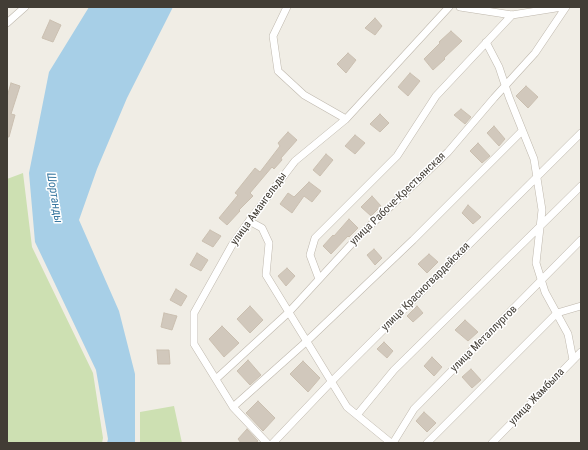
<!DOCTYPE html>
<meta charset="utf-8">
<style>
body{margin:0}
#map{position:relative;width:588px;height:450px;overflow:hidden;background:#f0ede5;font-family:"Roboto Condensed",sans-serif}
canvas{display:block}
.frame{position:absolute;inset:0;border:8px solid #423d35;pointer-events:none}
</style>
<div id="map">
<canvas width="588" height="450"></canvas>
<div class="frame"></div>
</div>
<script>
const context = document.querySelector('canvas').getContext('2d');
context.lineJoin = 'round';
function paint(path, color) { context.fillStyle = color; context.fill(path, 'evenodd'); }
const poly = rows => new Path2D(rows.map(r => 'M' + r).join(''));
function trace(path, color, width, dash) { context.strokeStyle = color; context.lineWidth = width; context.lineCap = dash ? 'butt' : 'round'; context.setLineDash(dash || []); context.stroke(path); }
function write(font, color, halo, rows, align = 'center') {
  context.font = font + ' "Roboto Condensed",sans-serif'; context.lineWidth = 3; context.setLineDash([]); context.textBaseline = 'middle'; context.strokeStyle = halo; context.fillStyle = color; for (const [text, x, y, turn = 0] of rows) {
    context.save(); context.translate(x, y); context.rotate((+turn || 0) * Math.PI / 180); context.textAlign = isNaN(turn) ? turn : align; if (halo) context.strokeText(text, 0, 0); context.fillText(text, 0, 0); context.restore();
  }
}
const green = poly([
 [23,173,32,247,93,373,103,438,102,443,7,443,7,179],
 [174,406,182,443,140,443,140,412]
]);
const water = poly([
 [89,7,173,7,127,98,97,169,79,220,119,311,135,374,135,443,107,443,108,439,96,370,35,242,29,173,49,72]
]);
const building = poly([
 [375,18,382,26,375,35,365,28,375,18],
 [50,20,61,25,53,42,42,38,50,20],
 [451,31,462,41,444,58,445,59,433,70,424,59,440,43,439,42,451,31],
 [348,53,356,60,346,73,337,64,348,53],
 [410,73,420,81,408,96,398,87,410,73],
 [11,83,20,86,11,114,15,115,9,137,7,137,7,97,11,83],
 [526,86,538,97,528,108,516,96,526,86],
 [461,109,471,117,465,124,454,115,461,109],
 [380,114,389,123,380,132,370,124,380,114],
 [494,126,505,139,499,146,487,133,494,126],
 [288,132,297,140,281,158,282,160,274,169,272,167,250,193,253,196,239,210,240,211,227,225,219,218,238,195,235,193,255,168,260,172,280,146,278,143,288,132],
 [355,135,365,143,355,154,345,146,355,135],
 [478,143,490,156,482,163,470,151,478,143],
 [326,154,333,160,320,176,313,170,326,154],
 [309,182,321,191,312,202,304,196,292,213,280,204,288,193,294,197,309,182],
 [372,196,381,206,371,216,361,207,372,196],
 [468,205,481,217,473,224,462,213,468,205],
 [349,219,358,228,349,237,348,236,331,254,323,246,333,235,334,236,349,219],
 [210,230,221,236,213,247,202,241,210,230],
 [374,249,382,258,375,265,367,255,374,249],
 [197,253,208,260,201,271,190,265,197,253],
 [429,254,438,262,427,273,418,264,429,254],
 [287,268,295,276,286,286,278,276,287,268],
 [176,289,187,296,181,306,170,300,176,289],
 [250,306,263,320,250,333,237,319,250,306],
 [417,306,423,313,413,322,407,316,417,306],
 [164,313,177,316,172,330,161,327,164,313],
 [465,320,478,332,468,341,455,330,465,320],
 [222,326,239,343,224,357,209,339,222,326],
 [384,342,393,351,387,358,377,349,384,342],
 [157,350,169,350,170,364,158,364,157,350],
 [432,357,442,367,434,376,424,366,432,357],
 [248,360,261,375,250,385,237,371,248,360],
 [303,361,320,378,308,392,290,374,303,361],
 [471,369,481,380,472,388,462,377,471,369],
 [258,401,275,418,263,431,246,413,258,401],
 [424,412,436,423,427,432,416,421,424,412],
 [247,429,258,441,255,443,241,443,238,439,247,429]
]);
const street = poly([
 [287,7,273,36,278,71,304,95,346,119],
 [460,7,512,15,562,7],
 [7,23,25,7],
 [486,42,499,67,509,97,534,159,542,210,536,263,545,292,568,334,573,360],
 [249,221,262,228,269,243,266,275,347,407,391,443],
 [319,279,310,255,315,238,397,156,436,96,512,15],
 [216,379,289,312,356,239,448,152,494,98,535,53,566,7],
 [233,407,307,341,413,240,522,131],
 [357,415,394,370,581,186],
 [267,443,233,407,194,344,194,313,232,245,249,221,295,161,346,119,449,7],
 [273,443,331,382,581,133],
 [393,443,414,409,581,240],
 [427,443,557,313,581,306],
 [492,443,581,352]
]);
const streetNames = [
 ["улица Рабоче-Крестьянская",398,199,-44],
 ["улица Амангельды",259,209,-54],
 ["улица Красногвардейская",426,287,-45],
 ["улица Металлургов",484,339,-45],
 ["улица Жамбыла",537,397,-46]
];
const waterNames = [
 ["Шортанды",54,198,81]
];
paint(green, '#cde0b2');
paint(water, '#a7cfe7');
paint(building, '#d1c8bc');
trace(building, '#cabfb0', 1);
trace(street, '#beb7ac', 8);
trace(street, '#fff', 7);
write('11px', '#423d35', '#fff', streetNames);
write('italic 12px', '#3b79a1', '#fff', waterNames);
</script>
